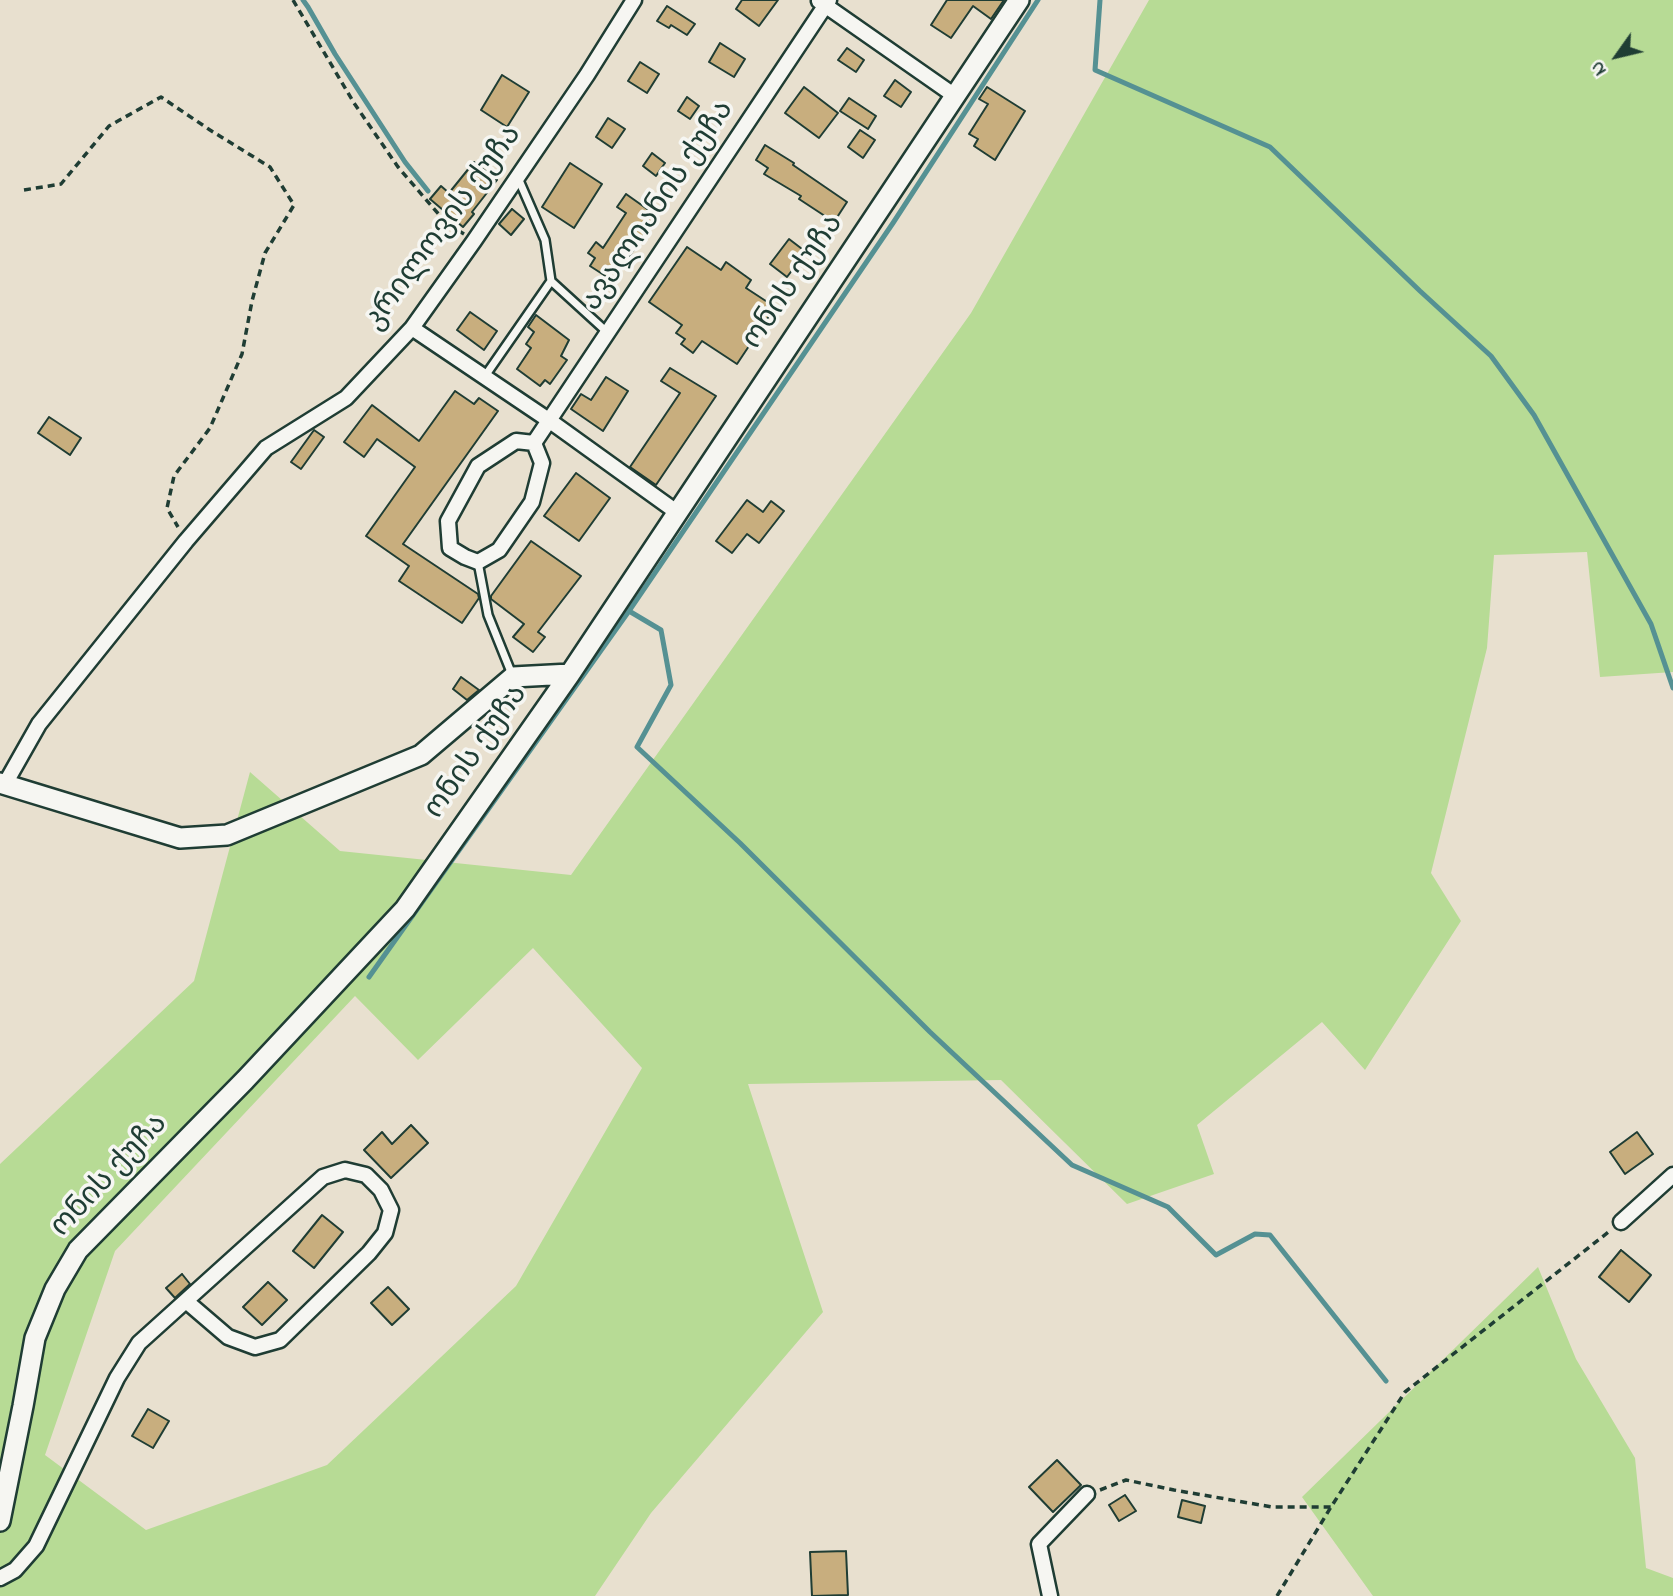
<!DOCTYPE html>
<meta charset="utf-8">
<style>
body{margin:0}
#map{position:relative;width:1673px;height:1596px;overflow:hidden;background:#e8e0cf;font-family:"Indie Flower",sans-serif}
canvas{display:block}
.north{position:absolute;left:1582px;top:21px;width:70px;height:70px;-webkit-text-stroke:5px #f6f6f2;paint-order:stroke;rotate:236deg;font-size:19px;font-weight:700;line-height:28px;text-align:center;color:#1f3d34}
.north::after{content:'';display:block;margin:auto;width:24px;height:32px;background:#1f3d34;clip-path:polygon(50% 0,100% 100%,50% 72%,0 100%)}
</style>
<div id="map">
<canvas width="1673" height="1596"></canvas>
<div class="north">N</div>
</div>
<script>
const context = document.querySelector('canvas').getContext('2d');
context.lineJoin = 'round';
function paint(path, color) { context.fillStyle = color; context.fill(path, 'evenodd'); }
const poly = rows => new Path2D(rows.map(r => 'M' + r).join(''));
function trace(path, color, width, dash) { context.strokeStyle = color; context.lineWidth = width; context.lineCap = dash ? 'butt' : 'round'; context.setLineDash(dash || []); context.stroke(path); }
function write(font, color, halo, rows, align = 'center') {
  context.font = font + ' "Indie Flower","Noto Sans Georgian",sans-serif'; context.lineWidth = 7; context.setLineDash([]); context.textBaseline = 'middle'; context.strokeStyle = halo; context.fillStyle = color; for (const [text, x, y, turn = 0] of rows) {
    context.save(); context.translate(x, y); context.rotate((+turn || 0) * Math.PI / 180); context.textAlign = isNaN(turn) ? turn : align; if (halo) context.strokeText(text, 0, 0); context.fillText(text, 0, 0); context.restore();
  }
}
const green = poly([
 [1149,0,1673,0,1673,672,1600,677,1587,552,1494,555,1487,648,1431,873,1461,921,1365,1070,1322,1022,1197,1125,1214,1174,1127,1204,1001,1080,748,1084,823,1312,651,1513,595,1596,0,1596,0,1164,194,981,250,772,340,851,571,875,971,313],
 [533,948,642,1068,516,1286,327,1465,146,1530,45,1455,115,1251,355,996,418,1060],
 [1538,1267,1576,1359,1635,1458,1646,1568,1673,1578,1673,1596,1373,1596,1302,1497]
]);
const stream = poly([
 [303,0,308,7,335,54,405,162,428,191],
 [1100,0,1095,70,1270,147,1420,291,1491,356,1534,415,1651,624,1673,688],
 [629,611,661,630,671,685,637,747,740,843,930,1032,1072,1165,1168,1207,1216,1255,1255,1234,1270,1235,1386,1381],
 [369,977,629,611,893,223,1038,0]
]);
const building = poly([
 [742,0,778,0,759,26,736,9,742,0],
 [947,0,1004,0,991,19,973,6,951,38,931,25,947,0],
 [667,6,695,24,687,35,671,25,669,28,657,21,667,6],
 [720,43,745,59,734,77,709,62,720,43],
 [847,48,864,60,856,72,838,60,847,48],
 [640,62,659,74,647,93,628,81,640,62],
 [502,75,529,92,507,127,481,110,502,75],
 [895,80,911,92,901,107,884,96,895,80],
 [804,87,838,113,819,138,785,113,804,87],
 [987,87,1025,111,995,160,974,146,978,139,969,134,988,104,979,99,987,87],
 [687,97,699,106,690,119,678,111,687,97],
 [849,98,876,116,868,129,840,111,849,98],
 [608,118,625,129,612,148,596,137,608,118],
 [860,130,875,140,863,158,848,147,860,130],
 [765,145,794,163,793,165,847,202,834,222,799,199,801,196,764,174,768,168,756,160,765,145],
 [652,153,665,163,656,176,643,166,652,153],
 [474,162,497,180,472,212,474,214,463,227,430,199,441,186,449,193,474,162],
 [570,163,602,184,574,228,542,207,570,163],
 [626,194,657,216,617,274,612,270,607,277,590,266,595,258,588,253,596,242,603,248,626,213,617,207,626,194],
 [512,209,524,219,511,235,499,224,512,209],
 [789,239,806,252,787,277,770,264,789,239],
 [687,247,721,270,726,262,751,280,746,288,775,307,737,364,702,341,693,353,681,344,685,339,676,333,682,325,649,302,687,247],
 [470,312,497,331,484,350,457,330,470,312],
 [536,315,569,340,561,356,567,360,550,384,545,380,540,386,517,369,531,348,526,344,534,332,528,327,536,315],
 [670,368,716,396,656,485,630,467,680,393,661,381,670,368],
 [606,377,628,391,603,431,571,409,581,394,591,400,606,377],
 [455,391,474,404,479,398,498,411,403,544,478,594,479,598,462,623,399,581,409,566,366,536,415,467,377,439,364,457,344,442,372,405,419,441,455,391],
 [49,417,81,438,70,455,38,433,49,417],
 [314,430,324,437,301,469,291,462,314,430],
 [576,473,610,498,579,541,544,516,576,473],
 [747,500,763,512,771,501,784,511,759,543,747,534,732,553,716,541,747,500],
 [531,541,581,576,538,632,545,637,533,652,513,637,524,624,491,599,491,596,531,541],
 [461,677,479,690,467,700,453,689,461,677],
 [411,1125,428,1143,391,1178,364,1150,382,1132,392,1144,411,1125],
 [1637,1132,1653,1154,1625,1174,1610,1152,1637,1132],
 [322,1215,343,1232,314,1268,293,1251,322,1215],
 [1621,1250,1651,1275,1629,1302,1599,1277,1621,1250],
 [182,1274,190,1284,175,1298,166,1288,182,1274],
 [268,1282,287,1300,262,1325,243,1307,268,1282],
 [388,1287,409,1309,392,1325,371,1303,388,1287],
 [148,1409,169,1421,153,1448,132,1436,148,1409],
 [1057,1460,1081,1485,1053,1512,1029,1487,1057,1460],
 [1125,1495,1136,1511,1119,1521,1109,1505,1125,1495],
 [1182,1500,1205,1506,1201,1523,1178,1517,1182,1500],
 [846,1551,848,1595,812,1596,810,1552,846,1551]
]);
const path = poly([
 [293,0,354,103,398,167,447,224,464,234],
 [24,190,61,184,109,126,161,97,210,130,270,167,294,205,265,253,252,301,242,354,210,428,174,476,167,508,178,527],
 [1100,1490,1126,1480,1174,1490,1272,1507,1331,1507],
 [1277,1596,1331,1507,1405,1392,1611,1230]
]);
const lane = poly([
 [518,178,545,240,551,281,608,333],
 [485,376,551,281],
 [478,562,488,615,513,677]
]);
const street = poly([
 [819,1,955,96],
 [412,328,550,421,678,513],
 [534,443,542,463,532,502,499,550,478,562,465,557,450,548,448,521,478,466,516,441,534,443,829,0],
 [5,784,39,724,186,541,266,448,346,398,412,328,474,241,587,75,634,0],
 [1621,1222,1673,1175],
 [0,1578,15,1570,36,1546,117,1378,139,1343,323,1177,345,1170,366,1175,381,1190,391,1210,385,1233,369,1253,280,1340,255,1347,228,1337,186,1301],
 [1050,1596,1039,1544,1087,1494]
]);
const secondary = poly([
 [0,783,180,838,227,835,421,755,513,677,570,674],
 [0,1521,23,1406,35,1338,55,1289,78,1250,245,1080,405,909,570,674,1019,0]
]);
const streetNames = [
 ["ავალიანის ქუჩა",660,207,-56],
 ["კრილოვის ქუჩა",445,229,-54],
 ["ონის ქუჩა",795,283,-56],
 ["ონის ქუჩა",478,753,-55],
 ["ონის ქუჩა",111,1177,-47]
];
paint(green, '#b7db95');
trace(stream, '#559193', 5);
paint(building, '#c8ae7e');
trace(building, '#1f3d34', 2);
trace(lane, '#1f3d34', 12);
trace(street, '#1f3d34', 19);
trace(secondary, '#1f3d34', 24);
trace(path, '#1f3d34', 3.5, [7, 5]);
trace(lane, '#f6f6f2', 7);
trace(street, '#f6f6f2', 14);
trace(secondary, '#f6f6f2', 19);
write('30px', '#1f3d34', '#f6f6f2', streetNames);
</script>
